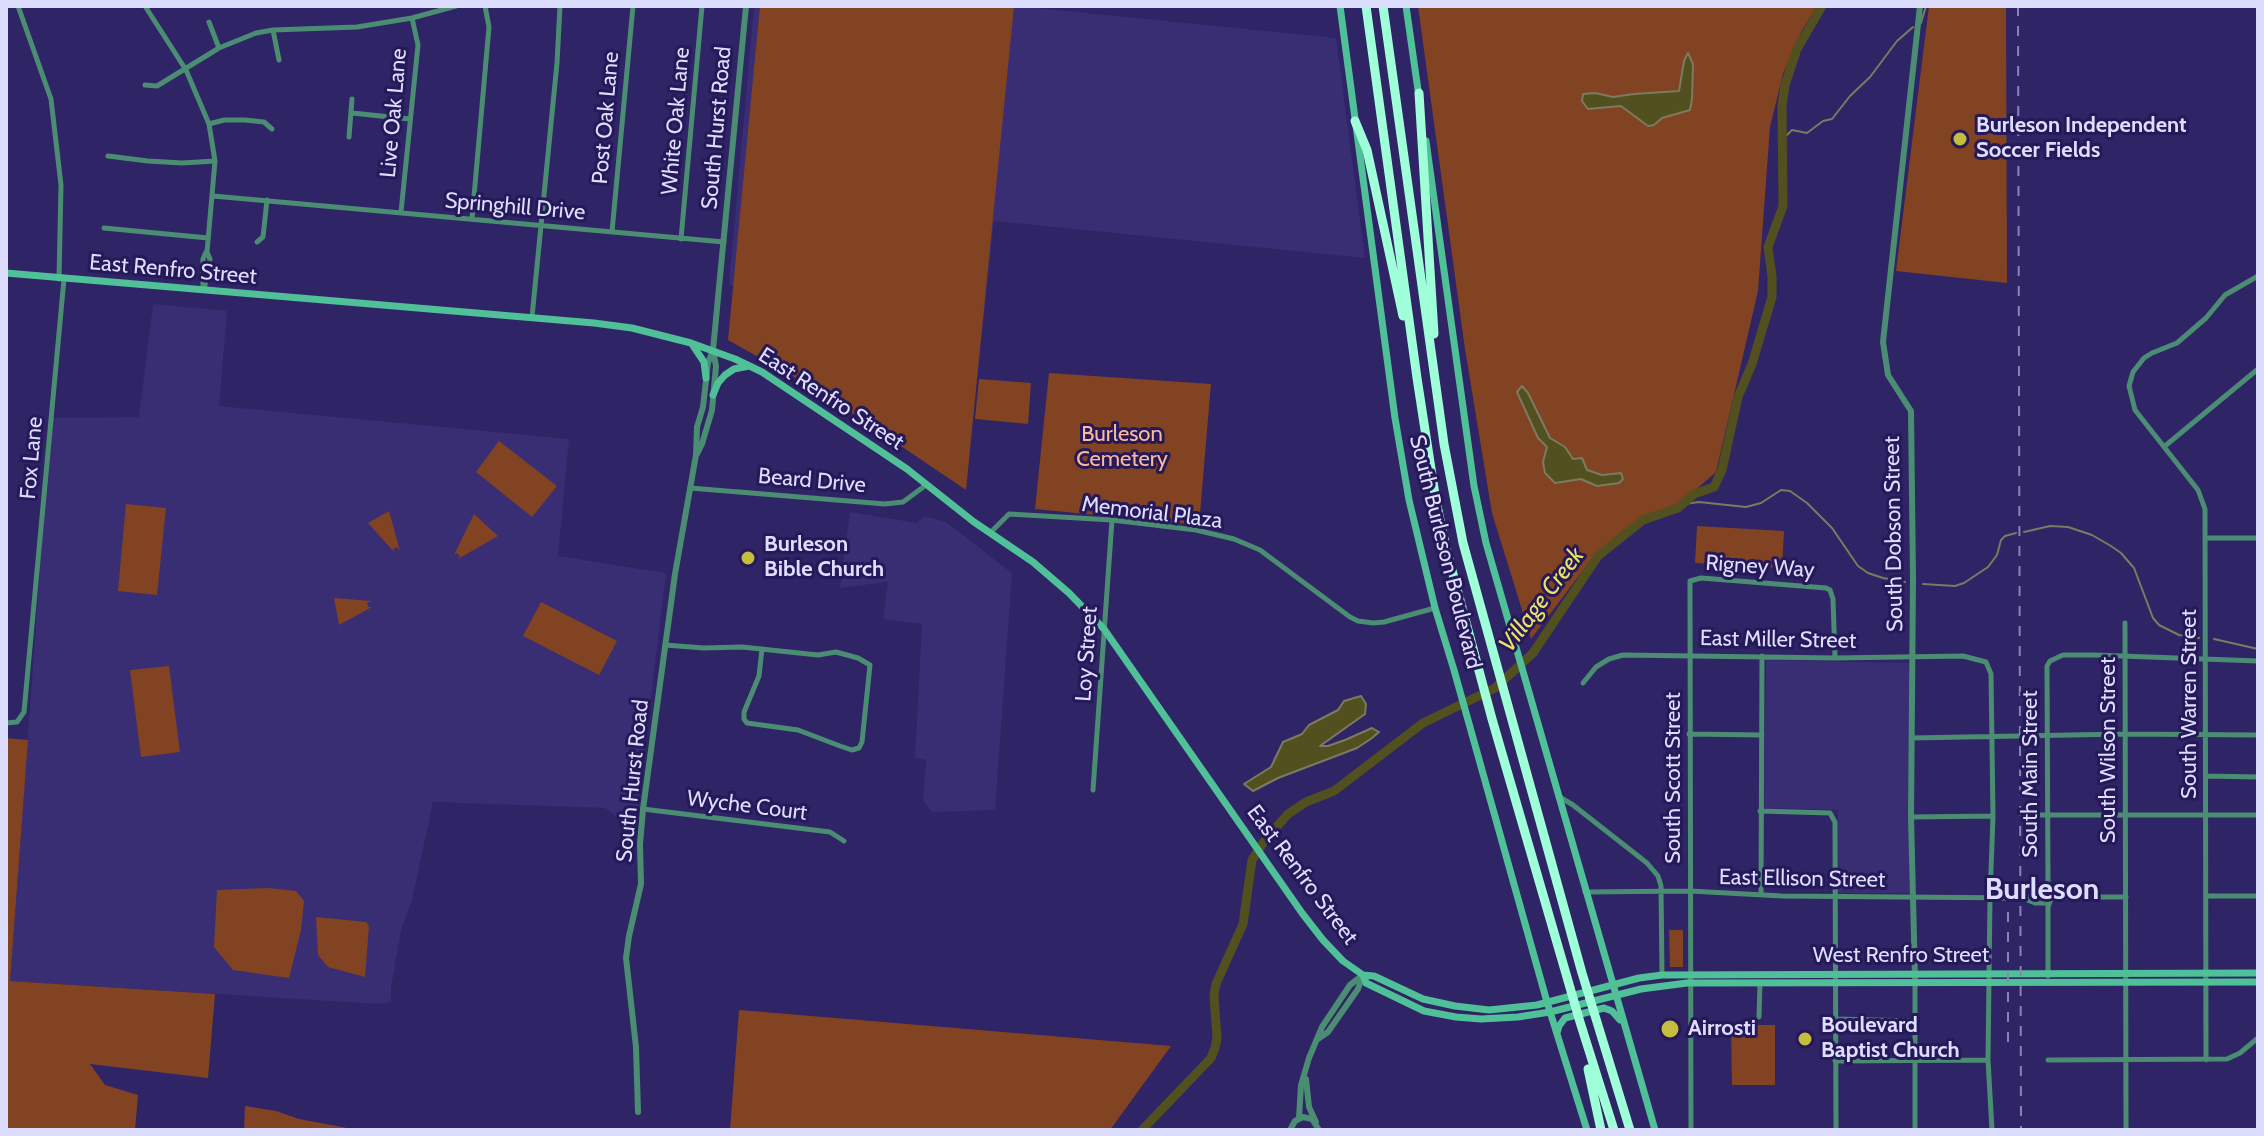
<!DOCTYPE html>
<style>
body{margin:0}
#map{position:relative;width:2264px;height:1136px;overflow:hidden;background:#2f2465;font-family:Cabin,sans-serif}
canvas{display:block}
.frame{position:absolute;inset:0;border:8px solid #ddddfd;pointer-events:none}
</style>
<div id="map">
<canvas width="2264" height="1136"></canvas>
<div class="frame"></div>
</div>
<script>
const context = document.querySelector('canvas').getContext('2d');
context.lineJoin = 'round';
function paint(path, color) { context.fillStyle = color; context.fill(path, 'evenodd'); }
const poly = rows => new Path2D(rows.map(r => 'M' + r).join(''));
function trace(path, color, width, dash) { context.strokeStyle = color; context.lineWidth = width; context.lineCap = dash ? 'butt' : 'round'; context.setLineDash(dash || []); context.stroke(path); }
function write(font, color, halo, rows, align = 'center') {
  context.font = font + ' Cabin,sans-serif'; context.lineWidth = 6; context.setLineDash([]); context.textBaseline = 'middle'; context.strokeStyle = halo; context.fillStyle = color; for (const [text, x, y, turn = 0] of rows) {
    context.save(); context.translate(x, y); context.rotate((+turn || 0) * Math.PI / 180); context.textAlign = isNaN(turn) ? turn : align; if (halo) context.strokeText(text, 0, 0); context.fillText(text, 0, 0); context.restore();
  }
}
const built = poly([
 [754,6,1016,6,1336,38,1365,258,994,221,971,436,729,284],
 [153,304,227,311,219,406,569,439,558,556,666,573,636,823,623,821,605,808,433,802,412,900,401,930,391,988,391,1002,378,1004,10,981,51,418,139,417],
 [850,512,917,523,924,516,946,522,1012,573,995,810,932,812,923,801,926,760,915,758,922,624,883,619,888,582,840,588],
 [1766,660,1909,663,1910,893,1837,893,1838,810,1764,808]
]);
const green = poly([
 [760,6,1014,6,966,490,821,392,728,340],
 [1418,6,1817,6,1801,32,1783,74,1770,127,1758,291,1716,472,1676,507,1643,517,1597,552,1531,639,1492,513,1465,349],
 [1929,6,2006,6,2007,283,1896,271],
 [1049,373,1211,384,1199,525,1035,509],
 [979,379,1031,383,1028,424,975,419],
 [499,441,557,486,532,517,476,472],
 [126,504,166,508,157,595,118,591],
 [389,511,400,551,397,547,393,549,395,553,368,523],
 [474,514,498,536,458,559,460,556,457,553,454,555],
 [1697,526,1784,531,1782,568,1695,563],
 [334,598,372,601,367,603,368,607,372,607,339,625],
 [541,602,617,641,599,675,523,636],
 [169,666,180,752,141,757,130,670],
 [6,738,28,740,10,981,215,994,208,1078,90,1064,105,1085,138,1095,135,1130,6,1130],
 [268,888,296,891,304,901,301,930,289,978,233,970,214,947,217,890],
 [316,917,366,922,369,926,365,977,328,967,318,955],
 [1669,930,1683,930,1683,967,1670,967],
 [739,1010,1171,1046,1110,1130,730,1130],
 [1731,1025,1775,1025,1775,1085,1732,1085],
 [245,1106,276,1111,299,1119,358,1130,244,1130]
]);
const water = poly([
 [1688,53,1693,64,1692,99,1690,110,1662,118,1654,125,1648,126,1621,106,1588,109,1582,101,1583,94,1595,93,1613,97,1634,94,1679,91,1684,61,1688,53],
 [1522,386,1528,393,1550,438,1565,447,1573,459,1582,458,1587,470,1602,475,1621,473,1623,479,1619,483,1597,486,1581,479,1555,483,1545,473,1543,462,1547,447,1538,438,1517,392,1522,386],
 [1361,696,1366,704,1365,714,1320,746,1328,746,1345,740,1372,728,1379,732,1372,738,1357,748,1278,778,1253,791,1244,784,1271,767,1283,742,1302,734,1309,725,1338,710,1344,701,1361,696]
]);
const stream = poly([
 [1921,23,1926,6],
 [1783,139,1792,130,1807,133,1823,121,1832,119,1850,96,1870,77,1897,41,1913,27],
 [1684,504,1699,502,1746,507,1761,503,1781,490,1790,491,1807,503,1832,528,1858,566,1868,573,1883,578,1905,582],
 [2024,532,2050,526,2068,527,2092,535,2111,546,2121,553,2134,568,2153,618,2159,625,2179,635,2199,638],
 [1923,584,1955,586,1964,583,1988,567,1997,555,2001,540,2005,536,2016,533],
 [2214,639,2258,649]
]);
const river = poly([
 [1142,1130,1211,1058,1215,1048,1217,1038,1214,995,1216,984,1243,924,1252,860,1265,840,1288,814,1306,802,1334,791,1423,723,1495,688,1533,653,1598,556,1643,520,1678,508,1694,494,1714,487,1722,470,1738,397,1752,364,1772,297,1772,276,1768,247,1783,206,1782,106,1785,85,1797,49,1822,6]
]);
const minor = poly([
 [18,6,51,99,61,185,59,279],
 [145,6,186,70,209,124,215,161,207,252,210,259,204,290],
 [209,22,219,48],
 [273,30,279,60],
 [145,85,157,86,219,48,256,33,273,30,357,27,412,18,456,6],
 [352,113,410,119],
 [209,124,224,120,245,120,264,122,272,129],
 [349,137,352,99],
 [108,156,148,161,182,163,215,161],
 [213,196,724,242],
 [401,212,418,45,412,18],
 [472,219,489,27,485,6],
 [104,228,208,238],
 [612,232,633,6],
 [681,239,702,6],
 [257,242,263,237,267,200],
 [203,285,203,259,206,252],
 [532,317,557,63,560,6],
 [2165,446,2258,369],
 [690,488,885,504,903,502,926,485],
 [990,533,1009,514,1112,520,1196,530,1234,539,1260,550,1350,617,1358,621,1373,623,1384,622,1435,608],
 [2205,538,2258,538],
 [2125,623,2126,1130],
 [665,645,704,648,742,647,818,655,836,652,858,658,870,665,862,742,859,748,852,750,840,746,798,730,747,723,744,719,744,712,759,676,762,649],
 [1583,683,1596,667,1609,659,1623,655,1835,658,1963,656,1986,662,1991,674,1993,816,1990,898,1988,1060,1992,1130],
 [6,723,17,722,24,712,64,279],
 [1689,734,1762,735],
 [1911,738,2125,734,2258,735],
 [2206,776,2258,777],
 [1093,790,1112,520],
 [1558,796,1573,805,1647,863,1658,876,1661,886,1662,975],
 [643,809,830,832,844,841],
 [1760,811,1830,813,1835,822,1836,1130],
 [2034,815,2258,815],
 [1911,817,1993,816],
 [1585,892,1690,891,1782,896,2022,898,2030,901],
 [2047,892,2051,897,2048,903,2035,903,2030,901,2029,897,2033,893,2047,892],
 [2050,894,2048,888,2047,666,2050,661,2063,655,2094,655,2258,661],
 [1761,895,1762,656],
 [2206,896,2258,896],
 [2050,900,2057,897,2126,897],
 [2048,976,2048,907,2050,901],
 [1759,1017,1760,982],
 [1835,1019,1914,1021],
 [2048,1060,2227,1059,2240,1053,2258,1038],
 [2206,1060,2205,509,2198,490,2135,410,2129,386,2133,372,2144,358,2152,353,2177,343,2206,318,2225,295,2258,276],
 [1835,1061,1988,1060],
 [1691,1130,1690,581,1701,578,1826,588,1830,590,1833,599,1835,658],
 [1915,1130,1915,984]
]);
const tertiary = poly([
 [697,454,702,444,712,410,716,366,713,350,746,6],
 [1915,978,1911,817,1913,578,1911,411,1888,375,1883,342,1920,6],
 [1318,1039,1328,1032,1358,989,1362,978],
 [1306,1079,1309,1107,1316,1122],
 [638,1112,636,1047,626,958,629,936,641,884,640,844,643,809,675,574,696,455,697,427,703,407,708,363,713,350],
 [1299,1118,1301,1085,1309,1058,1322,1027,1350,985,1363,975],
 [1290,1130,1295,1121,1303,1117,1312,1119,1319,1130]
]);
const secondary = poly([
 [1340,6,1395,418,1409,500,1435,608,1454,670,1547,1002,1587,1130],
 [1406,6,1419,97],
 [1426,141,1474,486,1486,543,1655,1130],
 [6,273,594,323,632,328,691,343,735,359,762,372,907,469,974,522,1033,562,1069,593,1104,629,1302,913,1323,940,1343,961,1363,975,1366,983,1424,1011,1456,1017,1481,1019,1518,1017,1550,1012,1641,989,1687,983,2258,982],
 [692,344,704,362,706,378],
 [713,395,718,383,725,375,734,369,749,366],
 [1363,975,1374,976,1423,999,1455,1006,1489,1010,1537,1005,1639,978,1662,975,2258,973],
 [1557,1033,1559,1026,1565,1018,1604,1008,1612,1011,1620,1020]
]);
const motorway = poly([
 [1366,6,1417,378,1436,501,1447,552,1492,719,1580,1022,1614,1130],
 [1383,6,1444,444,1463,543,1582,973,1630,1130],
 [1419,93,1434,334],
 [1355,121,1367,150,1403,316],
 [1588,1069,1601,1130]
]);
const rail = poly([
 [2018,6,2021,1130],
 [2008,1042,2008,908]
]);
const markers = [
 [1960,139,8,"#c4bd3e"],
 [748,558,8,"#c4bd3e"],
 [1670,1029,10,"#c4bd3e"],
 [1805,1039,8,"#c4bd3e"]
];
const streetNames = [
 ["Live Oak Lane",394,113,-85],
 ["Post Oak Lane",606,118,-85],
 ["White Oak Lane",676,121,-85],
 ["South Hurst Road",717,128,-85],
 ["Springhill Drive",515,207,5],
 ["East Renfro Street",173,270,5],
 ["East Renfro Street",831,399,33],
 ["Fox Lane",32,458,-85],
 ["Beard Drive",812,481,5],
 ["Memorial Plaza",1152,513,7],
 ["South Dobson Street",1894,534,-91],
 ["South Burleson Boulevard",1445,552,76],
 ["Rigney Way",1760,567,4],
 ["East Miller Street",1778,640,1],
 ["Loy Street",1087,654,-86],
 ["South Warren Street",2190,704,-90],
 ["South Wilson Street",2109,750,-90],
 ["South Main Street",2031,774,-90],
 ["South Scott Street",1674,778,-90],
 ["South Hurst Road",633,781,-84],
 ["Wyche Court",747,806,7],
 ["East Renfro Street",1302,875,53],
 ["East Ellison Street",1802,879,1],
 ["West Renfro Street",1901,956]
];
const poiNames = [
 ["Burleson Independent",1976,126],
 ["Soccer Fields",1976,151],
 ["Burleson",764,545],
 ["Bible Church",764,570],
 ["Boulevard",1821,1026],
 ["Baptist Church",1821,1051],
 ["Airrosti",1688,1029]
];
const parkNames = [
 ["Burleson",1122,435],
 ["Cemetery",1122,460]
];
const waterNames = [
 ["Village Creek",1542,600,-53]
];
const districtNames = [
 ["Burleson",2042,890]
];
paint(built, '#392d74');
paint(green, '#824322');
paint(water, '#52501e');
trace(water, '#7c7a61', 2);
trace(stream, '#7c7a61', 2);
trace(river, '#52501e', 9);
trace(minor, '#4b8d73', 5);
trace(tertiary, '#4b8d73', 6);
trace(secondary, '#4fc097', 7);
trace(motorway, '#9fffd8', 9);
trace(rail, '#8a84b4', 2, [10, 10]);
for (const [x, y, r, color] of markers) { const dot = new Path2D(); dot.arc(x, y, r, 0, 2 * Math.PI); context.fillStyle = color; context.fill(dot); trace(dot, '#261959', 3); }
write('22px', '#ddddfd', '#261959', streetNames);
write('bold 22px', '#ddddfd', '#261959', poiNames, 'left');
write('22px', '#fbb999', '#261959', parkNames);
write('italic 24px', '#eae366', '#261959', waterNames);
write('bold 30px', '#ddddfd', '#261959', districtNames);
</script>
